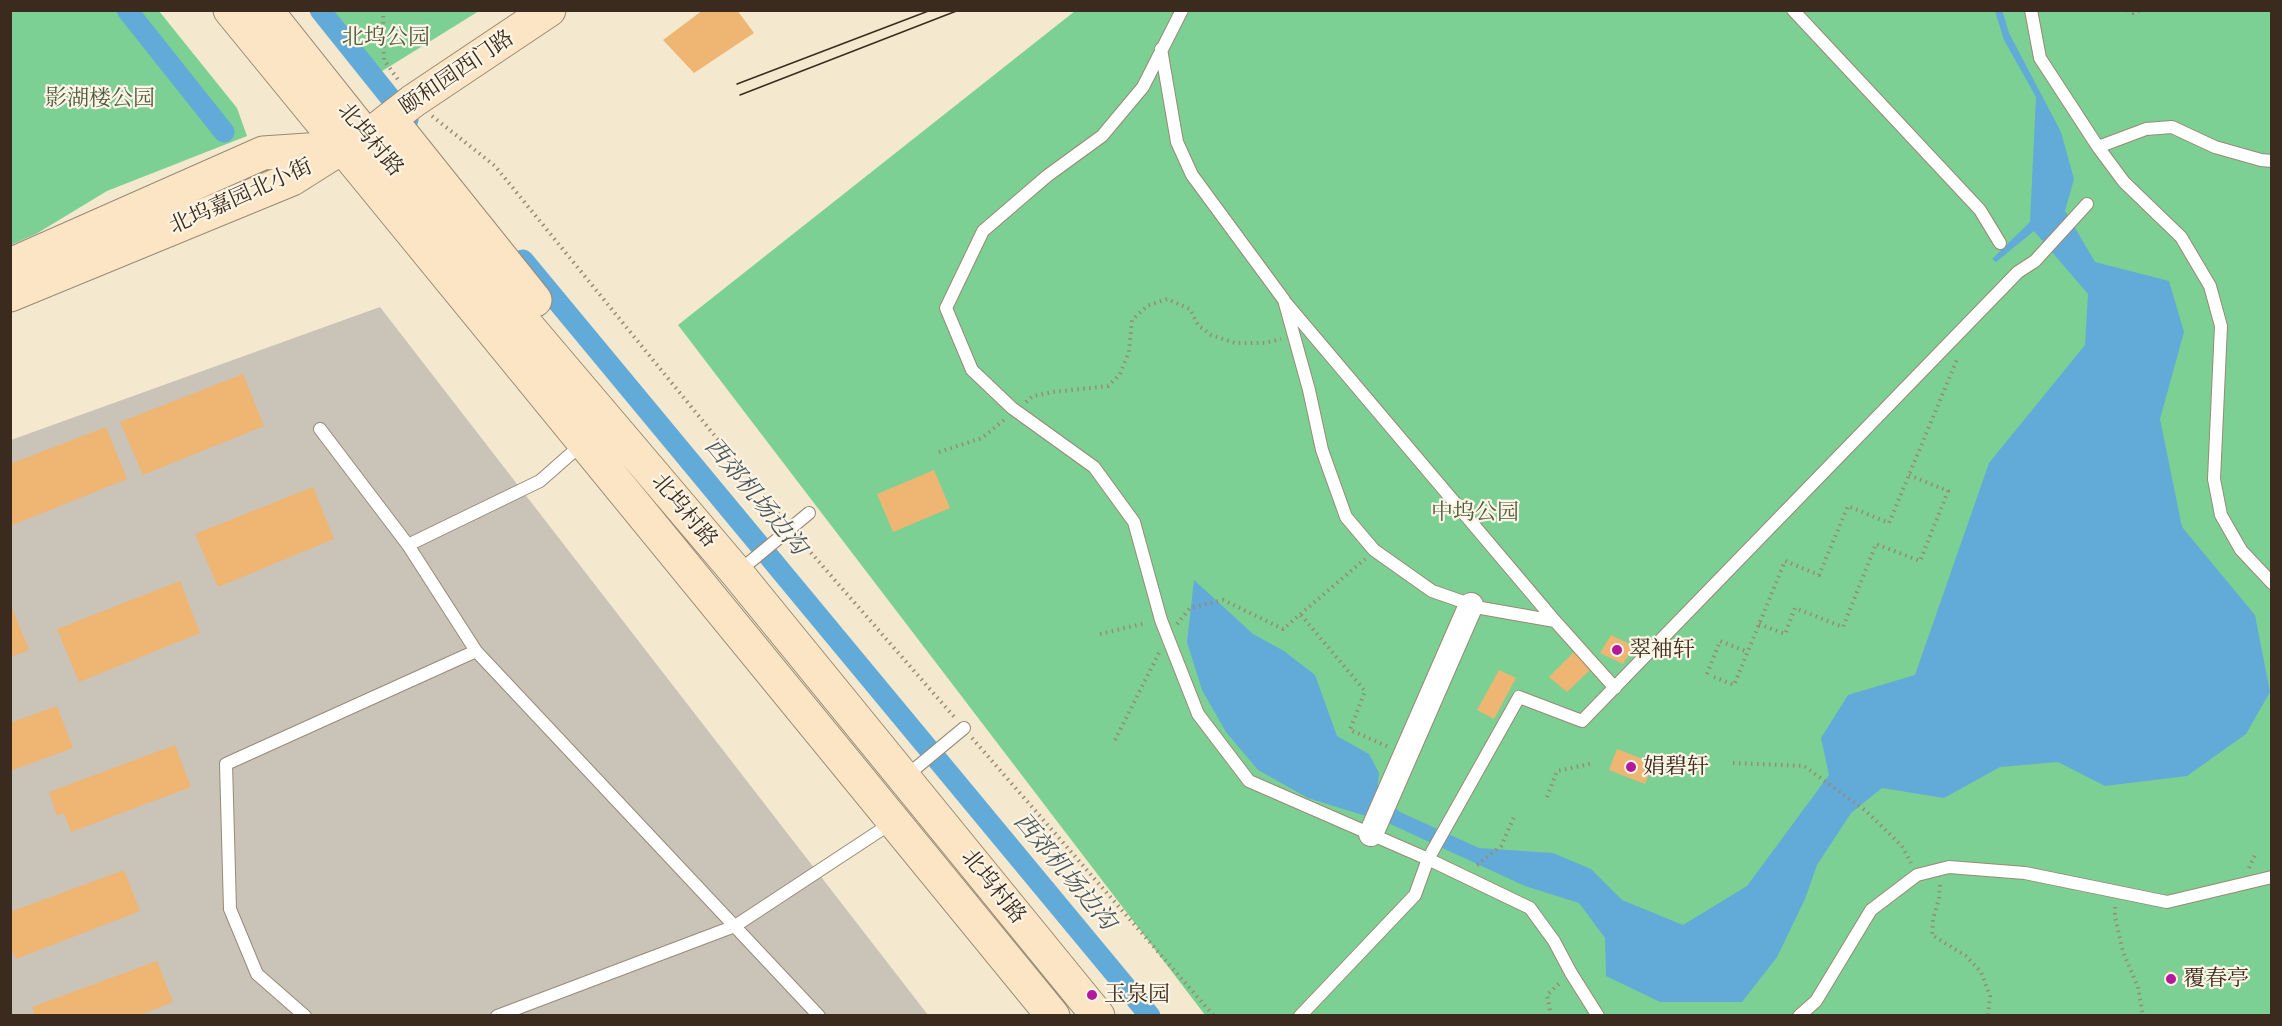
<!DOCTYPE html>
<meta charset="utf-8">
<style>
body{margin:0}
#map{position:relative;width:2282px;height:1026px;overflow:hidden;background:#f4e9cf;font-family:"Old Standard TT",serif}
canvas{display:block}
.frame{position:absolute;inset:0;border:12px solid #3b2a1e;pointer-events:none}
</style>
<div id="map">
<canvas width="2282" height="1026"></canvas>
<div class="frame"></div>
</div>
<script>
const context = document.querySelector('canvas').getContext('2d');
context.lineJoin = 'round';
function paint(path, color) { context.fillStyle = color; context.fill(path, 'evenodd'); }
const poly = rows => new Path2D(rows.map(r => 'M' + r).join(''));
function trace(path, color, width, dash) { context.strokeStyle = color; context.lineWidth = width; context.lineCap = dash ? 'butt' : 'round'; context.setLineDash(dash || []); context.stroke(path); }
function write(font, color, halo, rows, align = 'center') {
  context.font = font + ' "Old Standard TT","Noto Serif SC",serif'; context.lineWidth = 4.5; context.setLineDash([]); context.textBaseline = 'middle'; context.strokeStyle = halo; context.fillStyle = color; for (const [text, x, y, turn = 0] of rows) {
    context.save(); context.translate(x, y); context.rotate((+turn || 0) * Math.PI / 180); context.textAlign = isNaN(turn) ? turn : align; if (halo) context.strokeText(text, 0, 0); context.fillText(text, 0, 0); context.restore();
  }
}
const industrial = poly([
 [380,307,928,1015,11,1016,11,440]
]);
const green = poly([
 [11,10,159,11,237,108,247,136,107,191,36,234,11,245],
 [330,11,479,11,379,73],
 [1075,11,2271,11,2271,1015,1205,1015,678,325]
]);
const water = poly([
 [2002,10,2009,33,2061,132,2074,179,2065,211,2095,262,2169,281,2184,332,2160,419,2182,527,2255,615,2270,692,2246,734,2187,776,2105,786,2058,762,2000,767,1944,798,1882,788,1851,813,1817,865,1805,899,1777,957,1742,1002,1660,1002,1606,976,1605,938,1579,903,1525,886,1388,823,1308,798,1258,770,1226,732,1202,690,1187,642,1194,580,1253,634,1284,651,1315,675,1337,736,1369,754,1379,773,1377,792,1400,812,1479,848,1553,853,1591,869,1622,900,1683,925,1747,886,1829,775,1821,738,1848,695,1915,675,1989,463,2085,345,2088,294,2034,231,1996,262,1992,259,2030,222,2036,97,2004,40,1995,11]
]);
const canal = poly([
 [127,10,224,132],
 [320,10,408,120],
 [523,260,1150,1016]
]);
const building = poly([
 [703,10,737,10,754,33,694,73,663,40],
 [243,374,264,426,143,475,120,422],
 [106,427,127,479,10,526,10,464],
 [934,470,950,508,893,532,877,494],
 [313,487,334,539,218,587,195,534],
 [180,581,200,633,79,682,57,629],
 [10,603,29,650,10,657],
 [1611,635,1634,646,1623,664,1600,653],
 [1575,651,1592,668,1567,692,1549,677],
 [1499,670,1516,678,1494,719,1477,710],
 [57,706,73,748,10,771,10,723],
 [175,745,191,787,71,832,64,813,57,816,49,792],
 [1617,749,1653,763,1645,784,1609,770],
 [124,870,140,911,16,959,10,946,10,912],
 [157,961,173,1002,137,1016,35,1016,32,1007],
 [2169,970,2179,976,2172,986,2164,981]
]);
const path = poly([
 [383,10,384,60,399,81],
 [2127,10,2133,13,2142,10],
 [432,116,495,166,781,517],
 [1026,402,1033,396,1053,392,1108,386,1120,374,1129,352,1132,320,1147,306,1167,299,1190,309,1198,325,1211,335,1235,343,1265,343,1281,339],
 [939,452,982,438,1004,420],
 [799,539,956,719],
 [1301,615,1365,691,1350,730,1389,747],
 [1177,624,1190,608,1223,600,1283,629,1365,559],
 [1759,624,1785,634,1795,608,1843,627,1876,544,1920,561,1948,491,1909,475],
 [1100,634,1146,623],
 [1707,674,1720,641,1748,652],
 [1714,677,1734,685,1785,561,1819,575,1848,506,1889,523,1958,357],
 [972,738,1214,1016],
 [1115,740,1159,653],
 [1733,763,1804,766,1866,811,1902,846,1911,863],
 [1547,797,1557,771,1594,763],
 [1477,865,1501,846,1514,817],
 [2249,868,2255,855],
 [1940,885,1939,899,1933,919,1932,935,1966,956,1981,972,1990,996,1988,1016],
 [2115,907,2115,917,2123,952,2138,987,2143,1016],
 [1551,1016,1547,995,1560,983]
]);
const lane = poly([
 [1182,10,1143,87,1102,136,1047,176,983,231,946,308,972,370,1012,408,1094,467,1134,522,1161,620,1198,714,1249,781,1428,859,1530,908,1554,941,1571,973,1598,1016],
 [1793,10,1980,210,2000,243],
 [2031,10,2040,58,2098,147,2124,182,2181,237,2210,286,2221,326,2214,479,2221,515,2241,550,2272,583],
 [1161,49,1177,142,1192,175,1284,300,1309,390,1322,450,1346,517,1374,550,1432,591,1481,608,1555,621],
 [2098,147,2146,129,2172,127,2215,147,2261,160,2272,161],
 [1286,303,1555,621,1615,688],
 [320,429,408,545,476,651],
 [408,545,540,481,582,444],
 [738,572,809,513],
 [905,777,964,728],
 [305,1016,257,974,230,909,226,764,476,651,819,1016],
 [497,1016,735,926,893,822],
 [1300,1016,1415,895,1428,859,1519,697,1582,721,2018,272,2035,261,2087,204],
 [1799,1016,1816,1001,1871,910,1917,875,1949,867,2025,873,2167,902,2272,877]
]);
const street = poly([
 [1371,834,1471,605]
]);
const secondary = poly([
 [230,10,1053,1016],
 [266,10,367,137,737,573,1098,1016],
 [390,119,535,300],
 [10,265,263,153,337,148],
 [10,295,292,179,341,148,367,137,413,101,549,10]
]);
const tram = poly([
 [737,84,931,10],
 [740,95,959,10]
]);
const markers = [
 [1617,650,6,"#b5179e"],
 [1631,767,6,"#b5179e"],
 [2171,979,6,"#b5179e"],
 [1092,995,6,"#b5179e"]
];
const parkNames = [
 ["北坞公园",386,38],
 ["影湖楼公园",100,99],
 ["中坞公园",1475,513]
];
const streetNames = [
 ["颐和园西门路",457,73,-34],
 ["北坞村路",370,140,50],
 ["北坞嘉园北小街",241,197,-24],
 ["北坞村路",684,511,50],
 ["北坞村路",993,887,51]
];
const poiNames = [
 ["翠袖轩",1629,650],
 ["娟碧轩",1643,767],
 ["覆春亭",2183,979],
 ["玉泉园",1104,995]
];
const waterNames = [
 ["西郊机场边沟",755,497,50],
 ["西郊机场边沟",1064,872,50]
];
paint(industrial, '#cac3b8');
paint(green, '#7cd093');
paint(water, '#62abd9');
trace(canal, '#62abd9', 21);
paint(building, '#efb573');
trace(lane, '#988a76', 14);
trace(street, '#988a76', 26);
trace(secondary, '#988a76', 35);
trace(path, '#988a76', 4, [1.5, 4.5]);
trace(lane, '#fff', 12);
trace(street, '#fff', 24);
trace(secondary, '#fce5c4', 33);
trace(tram, '#3b2a1e', 1.5);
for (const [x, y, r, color] of markers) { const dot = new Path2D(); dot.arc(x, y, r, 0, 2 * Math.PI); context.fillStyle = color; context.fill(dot); trace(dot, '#fcf5e5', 2); }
write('22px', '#4e5c41', '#fcf5e5', parkNames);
write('22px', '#3b2a1e', '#fcf5e5', streetNames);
write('22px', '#3b2a1e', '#fcf5e5', poiNames, 'left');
write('italic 24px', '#49575f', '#fcf5e5', waterNames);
</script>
